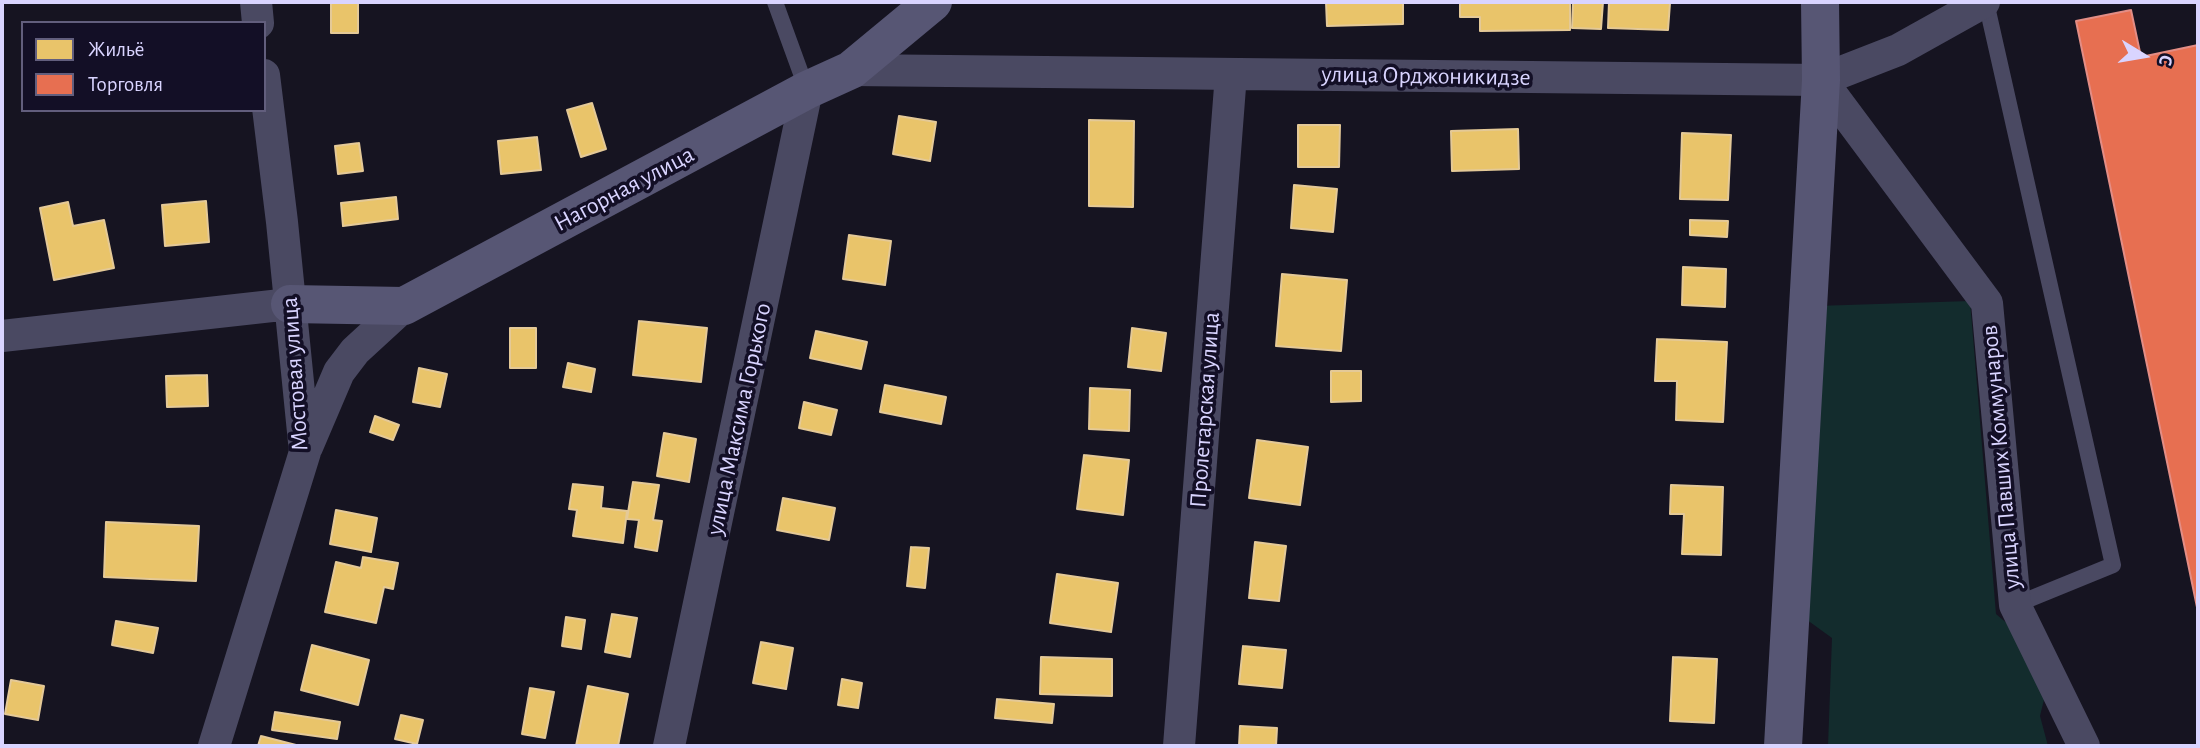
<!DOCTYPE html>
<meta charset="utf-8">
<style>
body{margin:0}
#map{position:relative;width:2200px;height:748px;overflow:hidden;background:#161421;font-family:"Alegreya Sans",sans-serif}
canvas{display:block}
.frame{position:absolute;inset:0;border:4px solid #d9d4ff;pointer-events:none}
.legend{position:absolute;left:21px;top:21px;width:245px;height:91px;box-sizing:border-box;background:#130f26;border:2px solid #625e7d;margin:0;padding:9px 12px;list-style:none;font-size:21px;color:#d9d4ff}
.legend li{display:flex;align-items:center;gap:14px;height:35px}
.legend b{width:35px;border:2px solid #625e7d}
.north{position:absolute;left:2109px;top:21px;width:70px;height:70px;-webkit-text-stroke:5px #130f26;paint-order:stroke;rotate:101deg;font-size:19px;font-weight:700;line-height:28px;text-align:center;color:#d9d4ff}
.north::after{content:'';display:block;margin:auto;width:24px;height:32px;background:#d9d4ff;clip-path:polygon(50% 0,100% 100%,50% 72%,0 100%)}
</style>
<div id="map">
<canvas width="2200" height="748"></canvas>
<div class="frame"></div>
<ul class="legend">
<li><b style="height:19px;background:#e9c46a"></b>Жильё</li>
<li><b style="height:19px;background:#e76f51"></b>Торговля</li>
</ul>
<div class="north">С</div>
</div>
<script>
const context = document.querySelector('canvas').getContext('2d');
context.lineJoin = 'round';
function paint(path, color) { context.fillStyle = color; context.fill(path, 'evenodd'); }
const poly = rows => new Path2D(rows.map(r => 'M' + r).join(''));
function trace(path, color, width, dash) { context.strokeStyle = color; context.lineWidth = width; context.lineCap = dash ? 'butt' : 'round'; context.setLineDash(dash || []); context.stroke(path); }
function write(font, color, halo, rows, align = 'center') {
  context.font = font + ' "Alegreya Sans",sans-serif'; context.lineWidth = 7; context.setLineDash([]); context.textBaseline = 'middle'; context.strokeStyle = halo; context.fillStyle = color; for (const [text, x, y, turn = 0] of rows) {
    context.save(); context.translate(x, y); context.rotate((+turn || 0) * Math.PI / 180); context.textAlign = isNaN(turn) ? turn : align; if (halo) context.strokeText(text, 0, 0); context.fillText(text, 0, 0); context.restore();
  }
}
const green = poly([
 [1970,301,1996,614,2016,631,2048,683,2040,716,2048,746,1828,746,1832,638,1803,617,1816,306]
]);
const homes = poly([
 [331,2,358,2,358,33,331,33,331,2],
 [1326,2,1403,2,1403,24,1327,26,1326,2],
 [1460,2,1570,2,1570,30,1480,31,1480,17,1460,17,1460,2],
 [1573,2,1603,2,1601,29,1572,28,1573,2],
 [1609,2,1670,3,1668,30,1608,28,1609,2],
 [592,103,606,149,581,157,567,110,592,103],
 [899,116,936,122,930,161,893,154,899,116],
 [1089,120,1134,121,1133,207,1089,206,1089,120],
 [1298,125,1340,125,1339,167,1298,167,1298,125],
 [1518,129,1519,169,1452,171,1451,131,1518,129],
 [1682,133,1731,135,1728,200,1680,199,1682,133],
 [537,137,541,170,501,174,498,141,537,137],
 [359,143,363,171,338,174,335,146,359,143],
 [1294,185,1337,189,1333,232,1291,228,1294,185],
 [396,197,398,219,343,226,341,203,396,197],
 [206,201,209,242,165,246,162,205,206,201],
 [68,202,73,226,104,220,114,268,54,280,40,208,68,202],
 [1690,220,1728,221,1727,237,1690,235,1690,220],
 [849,235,891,241,885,285,843,279,849,235],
 [1683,267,1726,269,1725,307,1682,305,1683,267],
 [1282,274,1347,280,1341,351,1276,346,1282,274],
 [639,321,707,328,701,382,633,375,639,321],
 [510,328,536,328,536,368,510,368,510,328],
 [1132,328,1166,333,1161,371,1128,367,1132,328],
 [816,331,867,342,861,369,810,358,816,331],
 [1657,339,1727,342,1723,422,1676,420,1677,381,1655,381,1657,339],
 [568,363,595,369,591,392,563,387,568,363],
 [419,368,447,374,440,407,413,402,419,368],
 [1331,371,1361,371,1361,401,1331,402,1331,371],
 [207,375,208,406,167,407,166,376,207,375],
 [885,385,946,397,941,424,880,412,885,385],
 [1090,388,1130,390,1129,431,1089,429,1090,388],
 [804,402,837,410,831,435,799,428,804,402],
 [375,416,399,425,393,440,370,432,375,416],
 [664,433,696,439,689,482,657,476,664,433],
 [1257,440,1308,447,1300,505,1249,498,1257,440],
 [1084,455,1129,460,1123,515,1077,509,1084,455],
 [633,482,659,485,653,520,662,521,657,551,635,547,639,520,627,519,633,482],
 [573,484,603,487,601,508,627,511,623,543,573,536,577,510,569,509,573,484],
 [1671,485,1723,487,1721,555,1682,554,1684,514,1670,514,1671,485],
 [783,498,835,508,829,540,777,530,783,498],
 [336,510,377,518,371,552,330,544,336,510],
 [106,522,199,526,196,581,104,577,106,522],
 [1255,542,1286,546,1279,601,1249,598,1255,542],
 [911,547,929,548,925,588,907,586,911,547],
 [363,557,398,563,393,589,384,587,376,623,325,612,336,562,361,568,363,557],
 [1057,574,1118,583,1111,632,1050,623,1057,574],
 [612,614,637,618,630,657,605,652,612,614],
 [566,617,585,620,581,649,562,646,566,617],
 [116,621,158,628,153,653,112,645,116,621],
 [761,642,793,648,786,689,753,683,761,642],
 [312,645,369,660,358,705,301,690,312,645],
 [1243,646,1286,650,1282,688,1239,684,1243,646],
 [1041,657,1112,659,1112,696,1040,694,1041,657],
 [1673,657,1717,659,1714,723,1670,721,1673,657],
 [842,679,862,683,858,708,838,705,842,679],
 [11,680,44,686,38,720,5,714,11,680],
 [588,686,628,694,618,746,576,746,588,686],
 [530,688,554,692,545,738,522,734,530,688],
 [997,699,1054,704,1052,723,995,718,997,699],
 [275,712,340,722,337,739,272,730,275,712],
 [401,715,423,720,417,744,395,739,401,715],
 [1240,726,1277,728,1276,746,1239,746,1240,726],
 [261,736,296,745,296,746,258,746,261,736]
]);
const shops = poly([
 [2131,10,2141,57,2198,45,2198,612,2076,21,2131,10]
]);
const lane = poly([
 [775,2,807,90],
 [1986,2,2113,565,2015,605]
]);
const street = poly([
 [256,2,258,23],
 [851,70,1821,80,1898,50,1984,2],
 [1821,80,1987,303,2015,605,2084,746],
 [2,336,290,304],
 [307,447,339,372,355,351,404,306],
 [214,746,305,452,282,222,264,75],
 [669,746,807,90],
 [1179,746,1231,74]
]);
const secondary = poly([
 [290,304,404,306,807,90,851,70,933,2],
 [1783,746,1821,80,1820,2]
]);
const streetNames = [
 ["улица Орджоникидзе",1426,76,1],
 ["Нагорная улица",624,189,-28],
 ["Мостовая улица",295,374,-94],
 ["Пролетарская улица",1205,410,-86],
 ["улица Максима Горького",739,419,-78],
 ["улица Павших Коммунаров",2001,457,-95]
];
paint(green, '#132c2d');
paint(homes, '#e9c46a');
trace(homes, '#e4c997', 2);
paint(shops, '#e76f51');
trace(shops, '#e38d85', 2);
trace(lane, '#4a4962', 16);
trace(street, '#4a4962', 32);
trace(secondary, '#575674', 38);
write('24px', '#d9d4ff', '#130f26', streetNames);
</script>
